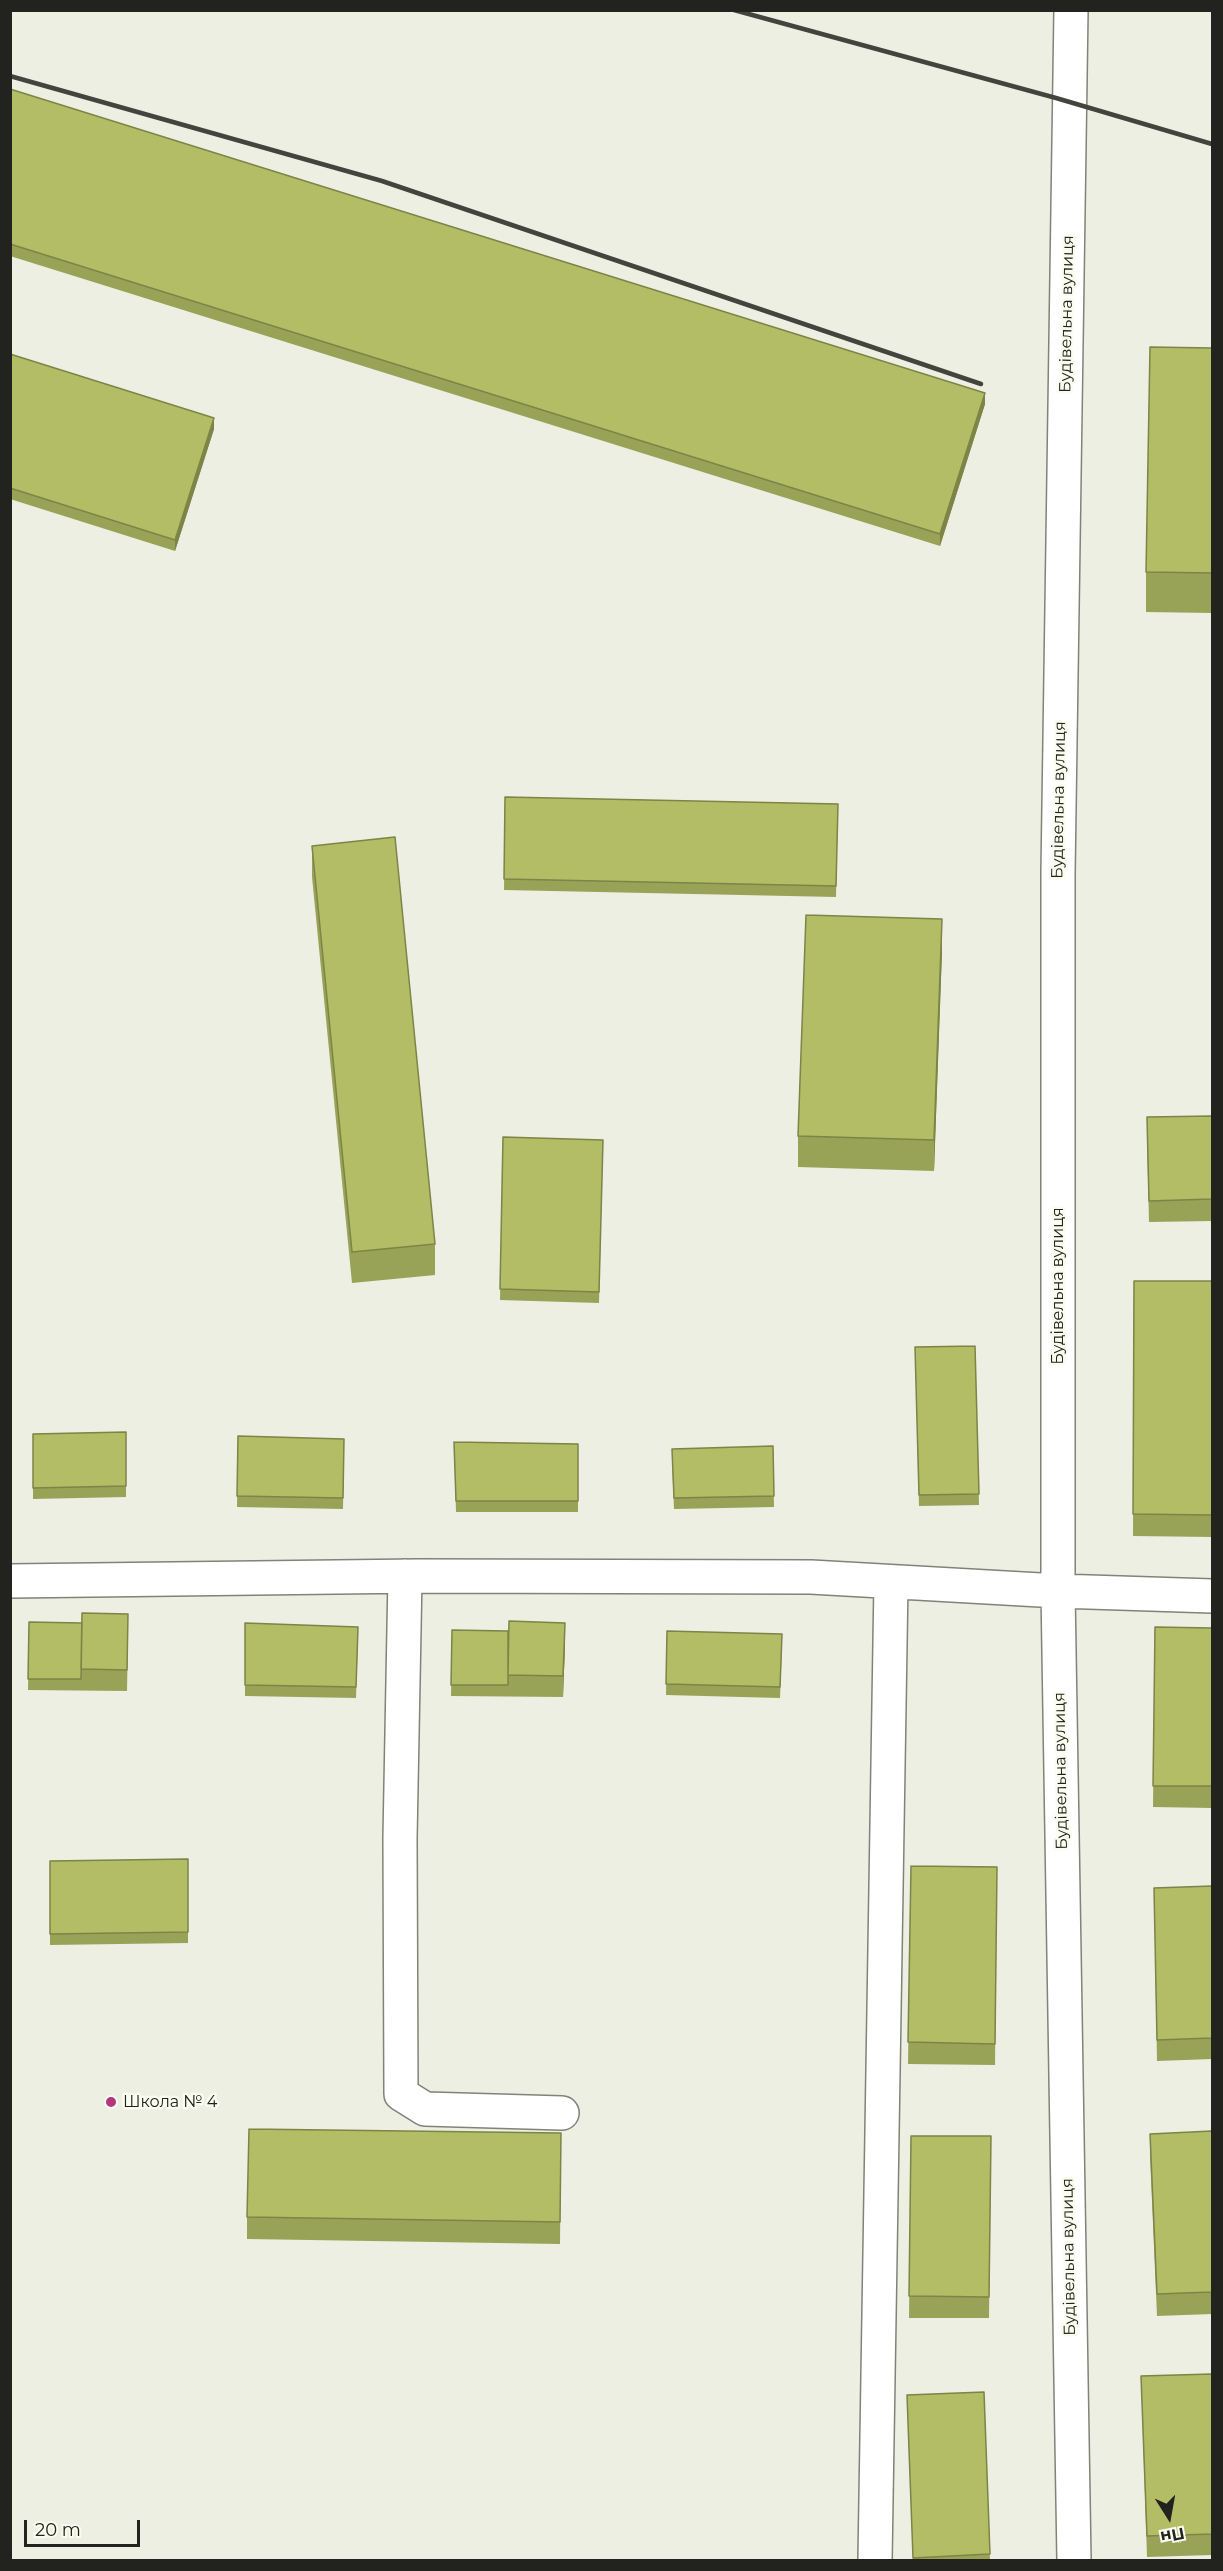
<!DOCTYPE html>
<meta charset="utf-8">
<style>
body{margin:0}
#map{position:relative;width:1223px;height:2571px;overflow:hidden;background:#ecefe2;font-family:Montserrat,sans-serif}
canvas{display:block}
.frame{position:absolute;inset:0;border:12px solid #22231e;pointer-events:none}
.north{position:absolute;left:1139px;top:2487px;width:60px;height:60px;-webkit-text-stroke:4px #fafcef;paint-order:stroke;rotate:169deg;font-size:16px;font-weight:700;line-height:24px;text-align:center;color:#22231e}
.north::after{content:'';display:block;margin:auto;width:21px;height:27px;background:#22231e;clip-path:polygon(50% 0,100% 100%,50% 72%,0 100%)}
.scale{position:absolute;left:24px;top:2520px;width:116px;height:27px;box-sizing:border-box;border:3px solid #22231e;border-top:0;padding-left:8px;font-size:18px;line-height:21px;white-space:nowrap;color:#22231e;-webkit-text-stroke:4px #fafcef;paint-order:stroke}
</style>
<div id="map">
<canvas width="1223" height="2571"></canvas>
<div class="frame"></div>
<div class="north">Пн</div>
<div class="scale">20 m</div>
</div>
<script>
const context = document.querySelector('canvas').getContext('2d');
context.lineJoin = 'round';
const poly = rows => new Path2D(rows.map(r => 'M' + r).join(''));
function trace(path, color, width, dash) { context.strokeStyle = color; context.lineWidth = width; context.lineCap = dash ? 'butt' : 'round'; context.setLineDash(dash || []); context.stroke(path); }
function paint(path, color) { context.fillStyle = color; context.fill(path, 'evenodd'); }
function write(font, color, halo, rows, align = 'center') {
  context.font = font + ' Montserrat,sans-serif'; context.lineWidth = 5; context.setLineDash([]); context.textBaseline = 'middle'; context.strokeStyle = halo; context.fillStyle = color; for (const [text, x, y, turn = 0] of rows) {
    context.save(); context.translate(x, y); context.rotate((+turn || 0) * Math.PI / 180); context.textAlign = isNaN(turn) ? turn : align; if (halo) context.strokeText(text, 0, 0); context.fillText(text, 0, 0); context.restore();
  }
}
const minor = poly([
 [1071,10,1058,873,1058,1591,1074,2560],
 [405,1576,400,1838,401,2094,425,2109,562,2113],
 [10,1581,418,1576,811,1577,1058,1591,1212,1596],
 [875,2560,891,1582]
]);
const rail = poly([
 [734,10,1056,98,1212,144],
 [10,76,382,181,981,384]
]);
const wall = poly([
 [10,89,985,404,940,546,10,256],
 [1212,348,1212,613,1146,612,1146,572],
 [10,354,214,429,175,551,10,499],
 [505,797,838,804,836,897,504,890],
 [312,846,435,1244,435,1275,352,1283,312,877],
 [942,951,934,1171,798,1167,798,1136],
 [1212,1116,1212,1221,1149,1222,1147,1139],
 [503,1137,603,1140,599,1303,500,1300],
 [1134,1281,1212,1281,1212,1537,1133,1536],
 [975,1346,979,1505,919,1506,915,1347],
 [126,1432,126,1497,33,1499,33,1434],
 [238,1436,344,1439,343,1509,237,1507],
 [454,1442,578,1444,578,1512,456,1512],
 [773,1446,774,1507,674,1509,672,1460],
 [29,1622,128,1635,127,1691,28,1690],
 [245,1623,358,1638,356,1698,245,1696],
 [1155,1627,1212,1628,1212,1808,1153,1807],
 [452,1630,565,1644,563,1697,451,1696],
 [667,1631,782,1645,780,1698,666,1695],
 [188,1859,188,1943,50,1945,50,1861],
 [911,1866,997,1867,995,2065,908,2064],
 [1212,1886,1212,2059,1157,2061,1154,1888],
 [1212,2131,1212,2314,1157,2316,1150,2155,1150,2134],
 [561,2133,560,2244,247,2239,247,2217],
 [911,2136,991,2136,989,2318,909,2318],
 [1212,2374,1212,2555,1147,2557,1141,2376],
 [984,2392,990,2560,913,2560,907,2395]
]);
const shadedWall = poly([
 [985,393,985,404,940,546,940,534],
 [214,418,214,429,175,551,175,540],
 [942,919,942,951,934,1171,934,1140],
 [565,1623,565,1644,563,1697,563,1676]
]);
const building = poly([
 [10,89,985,393,940,534,10,244,10,89],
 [1150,347,1212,348,1212,573,1146,572,1150,347],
 [10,354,214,418,175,540,10,488,10,354],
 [505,797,838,804,836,886,504,879,505,797],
 [395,837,435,1244,352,1252,312,846,395,837],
 [806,915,942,919,934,1140,798,1136,806,915],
 [1212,1116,1212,1199,1149,1201,1147,1117,1212,1116],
 [503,1137,603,1140,599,1292,500,1289,503,1137],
 [1134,1281,1212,1281,1212,1515,1133,1514,1134,1281],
 [975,1346,979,1494,919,1495,915,1347,975,1346],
 [126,1432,126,1486,33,1488,33,1434,126,1432],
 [238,1436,344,1439,343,1498,237,1496,238,1436],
 [454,1442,578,1444,578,1501,456,1501,454,1442],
 [773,1446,774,1496,674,1498,672,1449,773,1446],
 [82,1613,128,1614,127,1670,81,1669,82,1613],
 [509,1621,565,1623,563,1676,508,1675,509,1621],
 [29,1622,82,1623,81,1679,28,1679,29,1622],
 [245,1623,358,1627,356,1687,245,1685,245,1623],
 [1155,1627,1212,1628,1212,1786,1153,1786,1155,1627],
 [452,1630,508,1631,508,1685,451,1685,452,1630],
 [667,1631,782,1634,780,1687,666,1684,667,1631],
 [188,1859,188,1932,50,1934,50,1861,188,1859],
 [911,1866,997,1867,995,2044,908,2042,911,1866],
 [1212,1886,1212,2038,1157,2040,1154,1888,1212,1886],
 [249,2129,561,2133,560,2222,247,2217,249,2129],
 [1212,2131,1212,2292,1157,2294,1150,2134,1212,2131],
 [911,2136,991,2136,989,2297,909,2296,911,2136],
 [1212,2374,1212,2534,1147,2536,1141,2376,1212,2374],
 [984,2392,990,2554,913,2558,907,2395,984,2392]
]);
const markers = [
 [111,2102,6,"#b6357f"]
];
const streetNames = [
 ["Будівельна вулиця",1067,314,-89],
 ["Будівельна вулиця",1059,800,-89],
 ["Будівельна вулиця",1058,1286,-90],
 ["Будівельна вулиця",1061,1771,-91],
 ["Будівельна вулиця",1069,2257,-91]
];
const poiNames = [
 ["Школа № 4",123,2102]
];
trace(minor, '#818378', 36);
trace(minor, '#fff', 33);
trace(rail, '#43443e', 4.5);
paint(wall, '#99a357');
paint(shadedWall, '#7d8447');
paint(building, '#b2bd65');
trace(building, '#7d8447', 1.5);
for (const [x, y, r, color] of markers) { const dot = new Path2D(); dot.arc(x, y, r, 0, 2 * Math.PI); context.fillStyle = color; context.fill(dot); trace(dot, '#fafcef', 2); }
write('16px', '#22231e', '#fafcef', streetNames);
write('16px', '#22231e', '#fafcef', poiNames, 'left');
</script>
